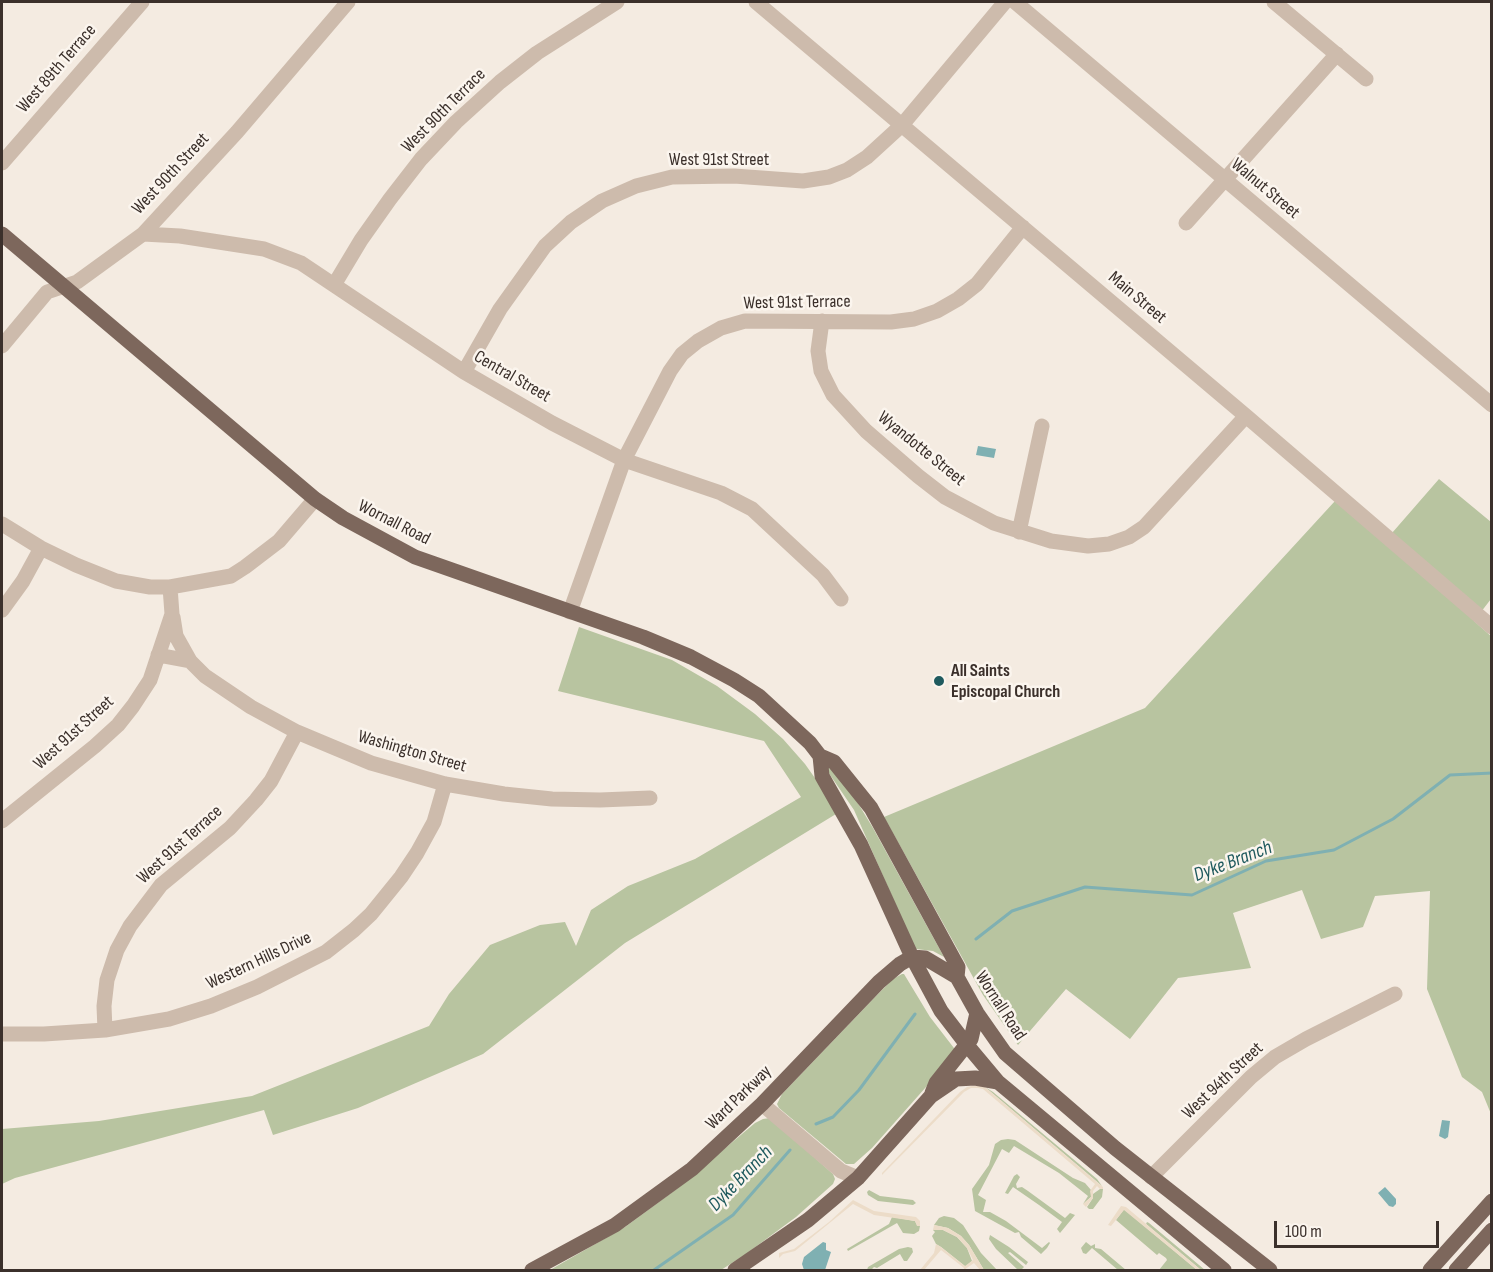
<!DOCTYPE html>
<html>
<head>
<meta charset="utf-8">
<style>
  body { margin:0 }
  #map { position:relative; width:1493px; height:1272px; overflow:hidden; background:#f4ebe1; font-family:"Sofia Sans Condensed",sans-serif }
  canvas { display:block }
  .frame { position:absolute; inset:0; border:3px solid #3b302b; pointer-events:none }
  .scale { position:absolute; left:1274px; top:1221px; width:165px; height:27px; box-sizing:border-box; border:3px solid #3b302b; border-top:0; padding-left:8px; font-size:18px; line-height:21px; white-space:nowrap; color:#3b302b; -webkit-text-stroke:4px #fbf5ee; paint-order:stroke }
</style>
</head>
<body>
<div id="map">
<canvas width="1493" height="1272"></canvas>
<div class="frame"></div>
<div class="scale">100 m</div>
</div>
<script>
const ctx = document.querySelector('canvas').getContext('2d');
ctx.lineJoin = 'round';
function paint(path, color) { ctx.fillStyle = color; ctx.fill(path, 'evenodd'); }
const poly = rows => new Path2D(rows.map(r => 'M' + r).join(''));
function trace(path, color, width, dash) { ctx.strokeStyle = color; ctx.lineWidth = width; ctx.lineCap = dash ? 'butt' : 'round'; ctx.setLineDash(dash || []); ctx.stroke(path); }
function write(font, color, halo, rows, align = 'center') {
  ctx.font = font + ' "Sofia Sans Condensed",sans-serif'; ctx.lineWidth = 5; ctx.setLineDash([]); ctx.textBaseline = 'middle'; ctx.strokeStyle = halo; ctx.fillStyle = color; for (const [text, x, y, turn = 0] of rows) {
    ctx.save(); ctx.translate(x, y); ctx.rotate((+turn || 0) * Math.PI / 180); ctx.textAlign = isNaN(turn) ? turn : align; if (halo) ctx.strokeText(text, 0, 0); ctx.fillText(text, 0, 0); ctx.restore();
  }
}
paint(poly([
  [1439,479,1491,522,1491,599,1474,621,1492,637,1491,1114,1482,1092,1462,1077,1427,989,1430,891,1375,896,1363,927,1321,939,1302,890,1233,913,1251,968,1178,978,1130,1039,1066,989,1018,1045,983,995,884,817,1145,708,1335,501,1392,533],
  [579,627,672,660,717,686,755,714,783,739,805,764,822,788,836,814,625,943,483,1054,358,1108,273,1135,264,1110,15,1178,2,1184,2,1129,99,1121,252,1096,429,1026,449,994,490,945,540,925,565,922,576,946,591,910,628,886,695,859,801,797,764,741,558,691],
  [827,763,856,800,873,828,944,957,933,951,916,949,913,944,854,810,824,766],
  [902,974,904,974,930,1017,957,1052,872,1148,854,1164,846,1164,779,1108,777,1104,782,1094,877,995,893,979],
  [985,1087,993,1092,1097,1179,1102,1186],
  [770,1118,833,1174,835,1179,833,1184,796,1217,746,1254,721,1270,550,1270,625,1227,678,1188,755,1123,763,1119],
  [1008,1139,1015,1140,1073,1178,1085,1183,1091,1190,1091,1197,1083,1204,1088,1196,1059,1173,1014,1146,1009,1153,1002,1149,978,1195,986,1200,983,1212,990,1212,1006,1221,1042,1248,1049,1242,1050,1243,1047,1248,1041,1254,1021,1237,1019,1232,1015,1233,975,1211,972,1189,989,1165,995,1144,1001,1140],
  [1017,1174,1020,1177,1016,1184,1017,1188,1022,1187,1028,1191,1065,1218,1070,1213,1075,1215,1060,1233,1057,1229,1062,1222,1039,1205,1013,1187,1008,1194,1005,1193,1014,1176],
  [1100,1189,1103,1189,1102,1197,1093,1209,1089,1209,1087,1207,1093,1198,1093,1194],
  [869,1190,880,1196,913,1200,916,1203,913,1205,878,1201,868,1195,867,1192],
  [1124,1209,1197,1270,1159,1270,1167,1260,1166,1258,1159,1253,1157,1255,1116,1220],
  [944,1216,954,1218,963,1225,981,1253,997,1270,984,1270,969,1245,961,1236,948,1228,934,1225,939,1218],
  [892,1217,915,1221,917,1225,920,1226,919,1231,914,1234,903,1233,897,1223,848,1251,847,1249,889,1224],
  [1147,1222,1149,1223,1205,1270,1201,1270,1146,1224],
  [936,1229,943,1230,957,1237,967,1248,972,1261,966,1267,941,1247,936,1244,932,1236,935,1232,933,1230],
  [990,1235,1009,1247,1028,1262,1026,1265,1010,1252,1008,1253,1024,1267,1021,1270,1018,1270,996,1249,989,1239],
  [1086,1242,1091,1246,1095,1244,1095,1248,1101,1249,1126,1270,1118,1270,1092,1248,1086,1254,1083,1253,1081,1248],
  [908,1247,912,1248,913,1252,907,1261,904,1261,900,1254,877,1268,874,1267,871,1270,867,1270,868,1267,899,1249]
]), '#b8c4a0');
paint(poly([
  [976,1085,985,1087,1103,1187,1103,1189,1100,1189,1097,1186,1093,1191,1093,1198,1086,1207,1083,1204,1091,1197,1090,1191,1095,1184,983,1089,978,1088,971,1088,964,1092,882,1175,882,1173,960,1092,967,1087],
  [853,1200,874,1211,916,1217,920,1221,920,1226,917,1226,915,1221,874,1215,853,1204,795,1251,783,1254,779,1258,779,1253,794,1249,829,1222],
  [1121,1206,1126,1207,1201,1270,1197,1270,1124,1210,1111,1226,1108,1225],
  [934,1225,948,1228,961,1236,969,1245,984,1270,980,1270,974,1263,964,1270,964,1268,941,1250,924,1270,920,1270,934,1253,936,1244,941,1247,965,1266,973,1260,967,1248,957,1237,943,1230,933,1230]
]), '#ecdcc8');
paint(poly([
  [978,446,996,449,994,458,976,455],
  [1442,1120,1450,1121,1448,1137,1445,1139,1439,1136],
  [1385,1187,1396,1199,1396,1204,1393,1207,1389,1206,1378,1193],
  [823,1242,826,1243,826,1250,831,1252,825,1270,804,1270,802,1264,804,1257]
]), '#7fb0b2');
trace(poly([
  [976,939,1012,911,1085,887,1192,895,1266,861,1334,850,1393,819,1450,775,1492,773],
  [816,1124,833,1117,859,1090,915,1014],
  [654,1270,733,1215,790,1150]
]), '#7fb0b2', 3);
trace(poly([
  [756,2,1246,416,1492,627],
  [1015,2,1492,405],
  [1274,2,1366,79],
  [2,163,142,2],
  [1186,223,1337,54],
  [143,234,180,236,264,249,301,263,464,372,552,423,624,460,721,493,752,509,823,575,841,599],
  [334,285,361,240,390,199,421,159,456,122,500,82,537,53,617,2],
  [822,321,818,351,821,371,833,395,866,431,918,476,945,497,994,523,1051,541,1088,546,1109,544,1129,537,1144,527,1246,416],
  [2,346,47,292,77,282,143,234,237,132,348,2],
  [464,372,500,309,545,246,571,222,602,201,636,186,672,177,734,176,803,181,829,177,847,170,867,157,902,125,1005,2],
  [2,524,41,548,76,565,116,581,150,587,170,587],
  [1019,532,1042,426],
  [2,610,23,581,41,548],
  [570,612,624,460,670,371,682,354,698,341,721,328,745,321,891,322,914,319,937,311,958,299,977,284,1023,227],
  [173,617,176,636,190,661],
  [158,655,190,661,205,676,251,707,297,732,371,763,445,784,504,794,552,799,600,800,650,798],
  [2,821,95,746,118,725,133,706,150,680,172,614,170,587,231,576,245,567,279,541,315,499],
  [105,1030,104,1006,107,980,117,950,130,926,161,885,230,828,256,800,271,781,297,732],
  [2,1034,44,1034,105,1030,169,1019,211,1006,257,987,326,952,354,930,371,914,401,877,417,853,434,822,445,784],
  [762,1104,841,1171,858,1178],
  [1151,1177,1251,1077,1275,1057,1306,1039,1395,994]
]), '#cdbbac', 15);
trace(poly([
  [2,234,315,499,343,518,415,557,643,637,691,657,734,680,759,696,810,743,820,756,834,762,871,808,958,967,957,977,977,1013,1005,1053,1115,1148,1270,1270],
  [820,756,822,776,861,845,912,957,941,1011,967,1045,998,1082,1224,1270],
  [932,1093,936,1083,971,1039,977,1013],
  [532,1270,615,1225,692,1169,762,1104,879,982,900,964,912,957,925,958,957,977],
  [735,1270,808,1220,858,1178,931,1096,956,1079,975,1078,998,1082],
  [1430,1270,1492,1201],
  [1456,1270,1492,1230]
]), '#7d675c', 15);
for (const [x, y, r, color] of [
  [939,681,6,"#1f5a5e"]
]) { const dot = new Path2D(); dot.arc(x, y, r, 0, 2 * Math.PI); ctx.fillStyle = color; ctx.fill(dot); trace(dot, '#fbf5ee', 2); }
write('18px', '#3b302b', '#fbf5ee', [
  ["West 89th Terrace",57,69,-49],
  ["West 90th Terrace",444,111,-45],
  ["West 91st Street",719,160],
  ["West 90th Street",171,174,-47],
  ["Walnut Street",1265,189,40],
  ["Main Street",1137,298,40],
  ["West 91st Terrace",797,303,-1],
  ["Central Street",512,377,30],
  ["Wyandotte Street",921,449,39],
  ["Wornall Road",394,523,27],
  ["West 91st Street",74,733,-42],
  ["Washington Street",412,752,16],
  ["West 91st Terrace",180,845,-42],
  ["Western Hills Drive",259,961,-25],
  ["Wornall Road",1000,1006,57],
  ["West 94th Street",1223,1081,-43],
  ["Ward Parkway",739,1098,-44]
]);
write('bold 18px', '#3b302b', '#fbf5ee', [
  ["All Saints",951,671],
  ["Episcopal Church",951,692]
], 'left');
write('italic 20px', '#1f5a5e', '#fbf5ee', [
  ["Dyke Branch",1233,862,-21],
  ["Dyke Branch",741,1179,-46]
]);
</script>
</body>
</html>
